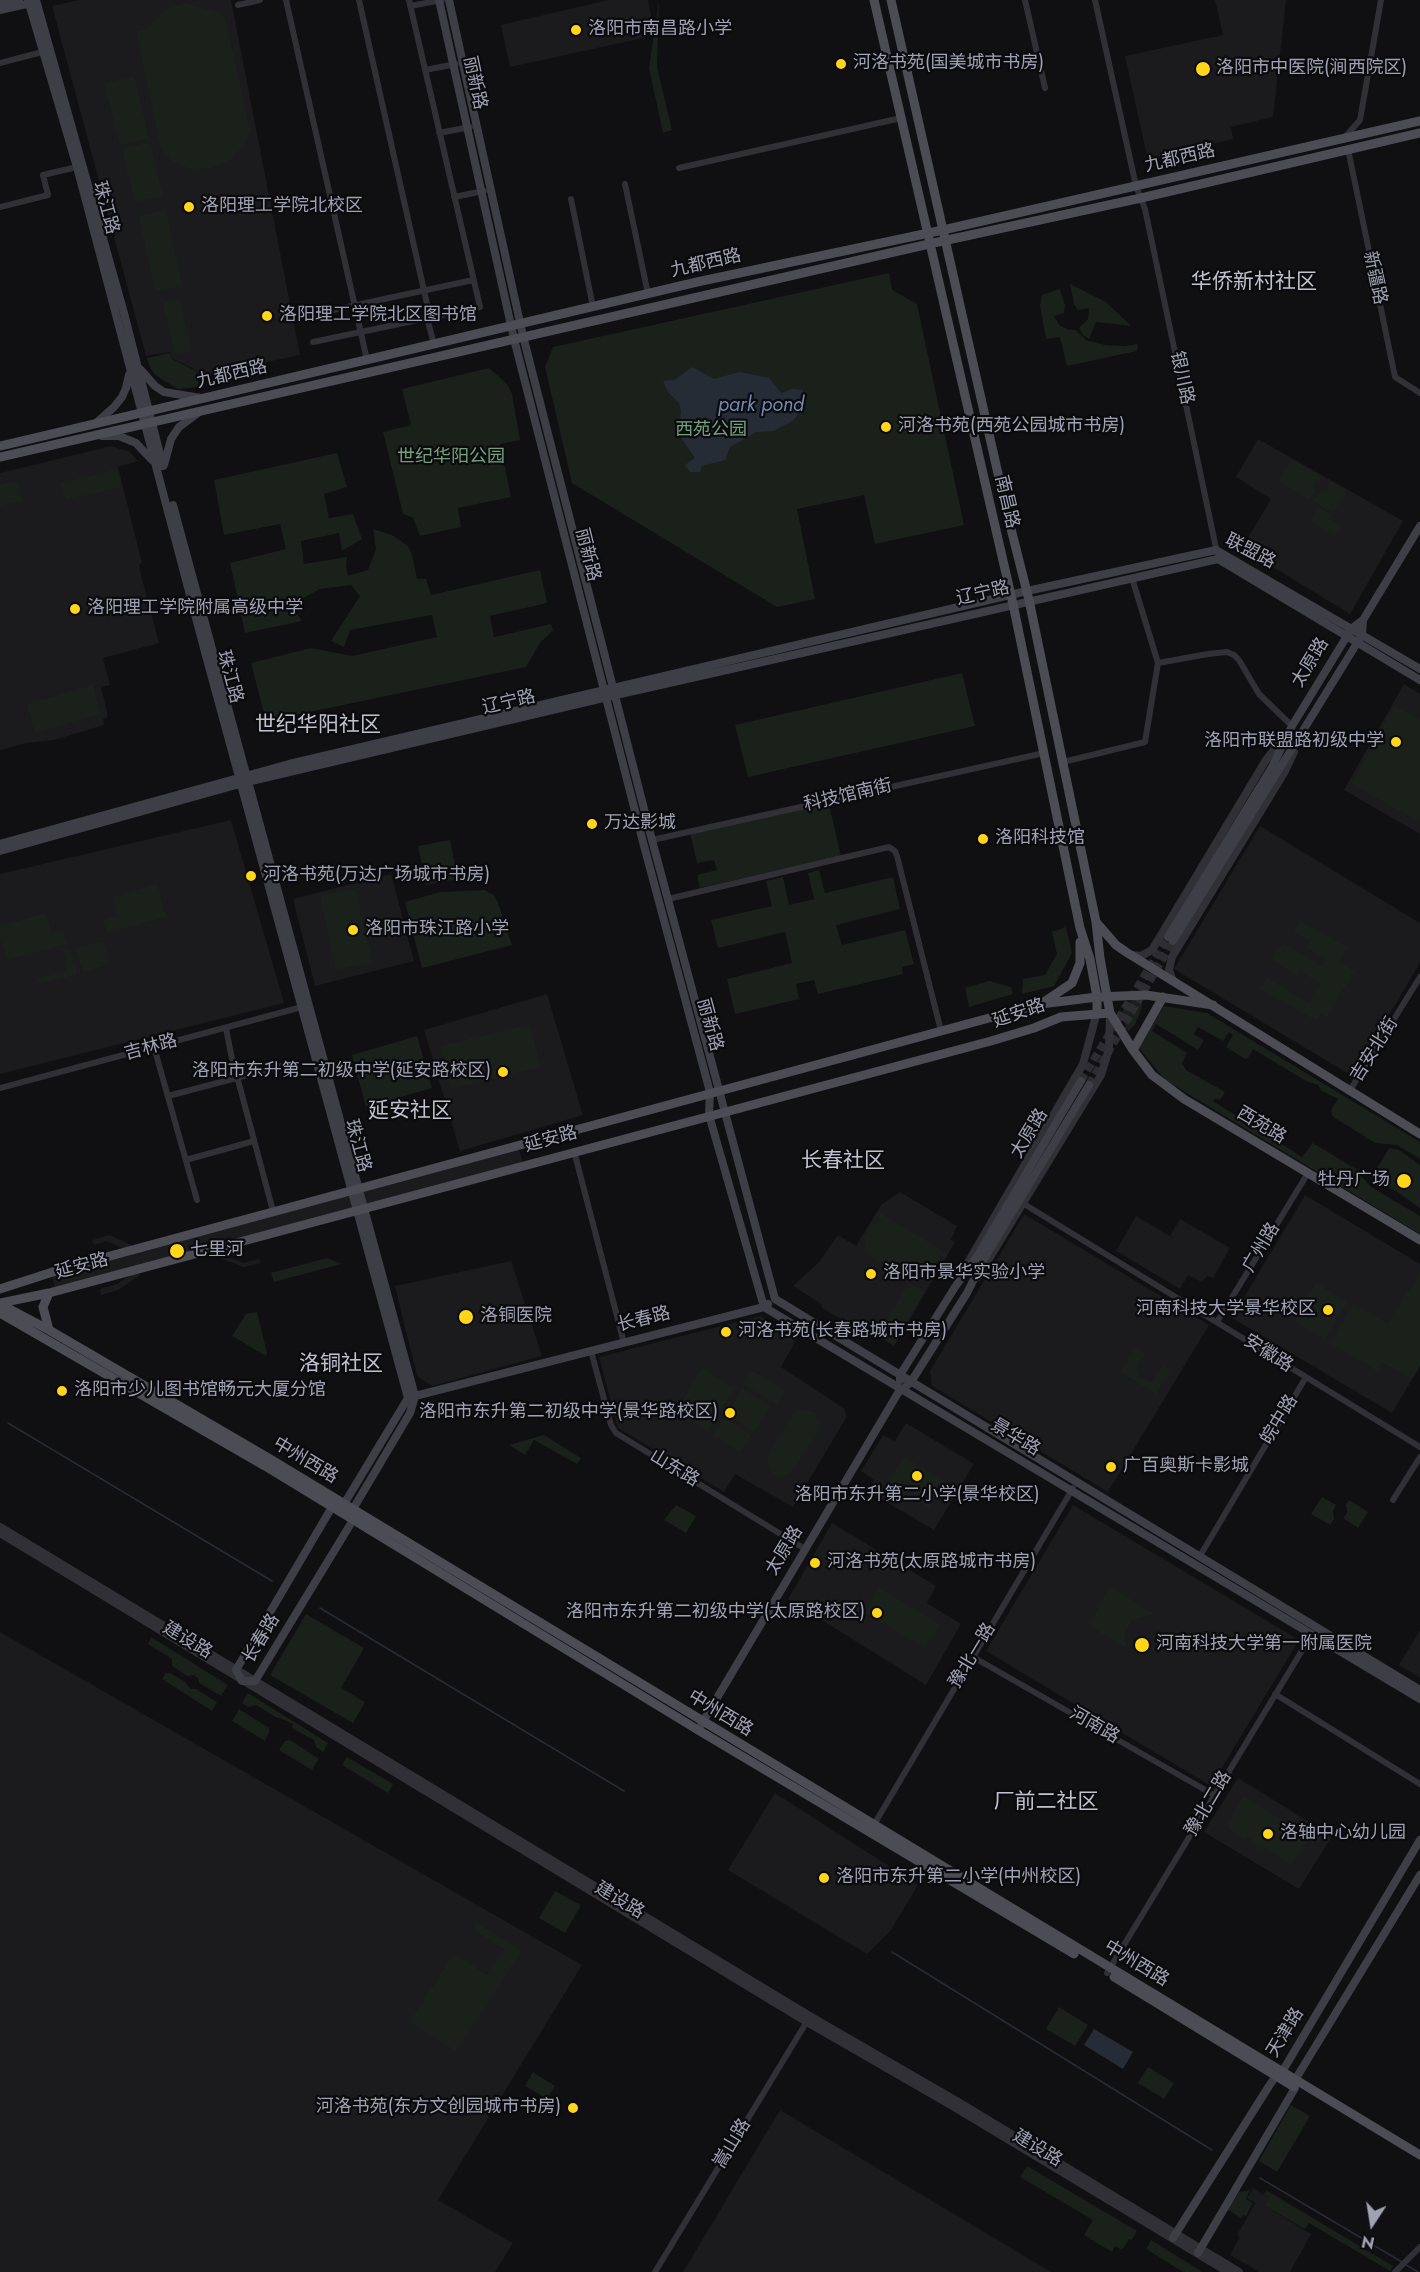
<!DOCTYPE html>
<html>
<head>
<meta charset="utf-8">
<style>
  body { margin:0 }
  #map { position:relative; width:1420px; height:2272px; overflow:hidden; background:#100f11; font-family:Jost,sans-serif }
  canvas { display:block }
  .north { position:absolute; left:1342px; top:2194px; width:60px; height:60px; -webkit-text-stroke:4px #0b0a0c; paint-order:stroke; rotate:192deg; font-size:16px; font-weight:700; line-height:24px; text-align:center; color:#9fa2b3 }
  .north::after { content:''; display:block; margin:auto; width:21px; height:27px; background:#9fa2b3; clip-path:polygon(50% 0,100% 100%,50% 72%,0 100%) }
</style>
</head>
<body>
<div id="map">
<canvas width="1420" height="2272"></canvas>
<div class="north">N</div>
</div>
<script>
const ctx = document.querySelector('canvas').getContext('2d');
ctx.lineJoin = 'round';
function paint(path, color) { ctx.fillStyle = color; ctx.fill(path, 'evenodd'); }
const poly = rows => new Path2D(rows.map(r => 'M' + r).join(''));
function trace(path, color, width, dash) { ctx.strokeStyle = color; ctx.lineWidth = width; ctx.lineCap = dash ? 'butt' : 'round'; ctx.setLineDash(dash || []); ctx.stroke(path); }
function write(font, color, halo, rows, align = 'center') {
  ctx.font = font + ' Jost,"Noto Sans SC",sans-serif'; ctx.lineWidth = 4.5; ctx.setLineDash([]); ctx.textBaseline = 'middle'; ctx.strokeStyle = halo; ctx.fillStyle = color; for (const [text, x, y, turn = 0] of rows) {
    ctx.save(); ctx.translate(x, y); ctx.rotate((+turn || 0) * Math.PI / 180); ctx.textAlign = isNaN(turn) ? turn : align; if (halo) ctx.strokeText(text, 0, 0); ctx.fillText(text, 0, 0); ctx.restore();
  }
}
paint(poly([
  [79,0,231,0,300,355,207,375,200,372,198,374,196,370,172,358,170,352,146,356,52,6],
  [608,0,648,0,653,24,650,25,652,36,510,67,501,25],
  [1215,0,1286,0,1273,117,1231,127,1233,139,1148,160,1125,56,1223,35],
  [1258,439,1403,521,1350,614,1242,548,1271,499,1236,477],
  [111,446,130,452,138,461,118,467,142,563,139,564,141,575,159,643,103,658,110,685,101,687,108,717,103,719,104,725,54,740,26,743,0,750,0,473],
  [1404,684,1420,694,1420,834,1344,790],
  [231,820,284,1003,0,1074,0,874],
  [1260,826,1420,923,1420,963,1352,1076,1174,969],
  [391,874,414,961,315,986,293,899],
  [547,994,583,1115,460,1151,424,1030],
  [518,1146,523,1164,215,1252,244,1263,259,1259,260,1263,244,1267,209,1254,138,1269,140,1275,118,1290,101,1295,100,1289,117,1284,132,1274,56,1291,51,1273,125,1249,106,1241,94,1245,92,1240,109,1235,132,1245,133,1250],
  [900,1192,957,1226,951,1240,955,1242,894,1346,873,1334,872,1337,822,1308,821,1304,793,1286,819,1262,838,1235,856,1246,881,1205],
  [1305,1195,1420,1264,1420,1366,1392,1413,1232,1318],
  [1024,1214,1209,1325,1108,1492,932,1386,930,1371],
  [1136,1216,1170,1236,1180,1219,1230,1248,1213,1278,1207,1276,1202,1282,1188,1275,1180,1289,1116,1251],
  [511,1261,542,1356,432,1386,417,1376,395,1286],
  [761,1316,796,1340,781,1367,845,1409,846,1418,793,1507,735,1474,724,1492,618,1428,599,1357],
  [906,1423,974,1464,934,1530,868,1491,874,1480,861,1471,883,1435,895,1441],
  [1073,1505,1299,1640,1211,1786,986,1651],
  [832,1523,936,1586,927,1603,961,1624,926,1685,788,1599],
  [1420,1630,1420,1678,1399,1665],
  [0,1632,582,1965,438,2200,513,2243,495,2272,0,2272],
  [1238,1778,1332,1836,1299,1889,1204,1832],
  [775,1793,918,1885,891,1930,867,1954,728,1870],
  [780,2110,1051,2272,683,2272],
  [1253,2188,1270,2198,1265,2206,1311,2234,1290,2272,1260,2272,1230,2255,1240,2237,1237,2235,1255,2203,1247,2198]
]), '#1b1b1e');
paint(poly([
  [659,0,657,67,672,130,663,133,649,68],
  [185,3,218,12,225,17,250,130,242,147,229,161,211,168,190,169,174,162,161,148,136,31,149,28,167,8],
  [134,76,149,138,120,145,104,83],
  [150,142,163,196,135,202,122,149],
  [166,210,182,286,155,291,139,216],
  [889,273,892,290,917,304,964,525,875,544,864,495,797,509,815,599,777,607,572,483,545,367,553,347],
  [1070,284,1106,302,1131,326,1096,322,1089,339,1083,335,1079,328,1088,319,1089,308,1078,310,1074,304],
  [1060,289,1065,305,1064,313,1054,316,1060,326,1070,330,1076,330,1086,340,1105,345,1124,346,1138,344,1137,351,1067,366,1060,337,1046,339,1040,305,1042,295],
  [180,300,191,351,175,354,163,303],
  [170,353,172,359,196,371,199,387,178,389,155,375,150,367,147,358],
  [489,368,508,385,512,394,520,440,500,444,511,497,458,508,461,527,420,536,413,518,403,514,383,432,411,425,402,389],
  [337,453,347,487,324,494,329,518,353,514,362,539,342,551,339,533,301,541,304,564,347,557,346,566,348,576,368,570,376,549,373,529,392,535,408,546,412,555,417,579,426,579,431,595,540,570,547,603,490,616,494,637,551,624,553,630,540,643,526,667,266,721,251,663,311,648,352,656,437,637,432,615,350,630,344,647,331,641,360,596,351,585,320,589,296,602,295,611,302,621,245,633,230,563,286,549,280,524,224,535,214,480],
  [1292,459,1322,477,1314,483,1315,491,1310,500,1279,481],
  [117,469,121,487,66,500,61,483],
  [1329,480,1346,490,1333,513,1314,502,1319,492,1325,492,1328,489],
  [16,481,22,501,0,506,0,485],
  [1320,507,1332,515,1330,519,1341,526,1334,536,1311,522],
  [962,673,975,726,748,777,735,725],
  [93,685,101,714,35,733,27,704],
  [1394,706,1420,720,1420,822,1352,784],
  [828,800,841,856,700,888,697,875,717,870,714,860,697,863,690,832],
  [450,840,458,879,426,885,418,846],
  [819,870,825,893,893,877,900,909,836,925,842,945,905,930,914,964,902,967,903,974,818,994,814,980,796,984,799,999,735,1014,727,979,792,963,785,932,718,948,711,920,772,906,766,881,783,877,789,905,814,899,808,873],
  [157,884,166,917,107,933,103,920,117,916,112,897],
  [356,889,372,963,336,970,320,896],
  [484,890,494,895,498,903,512,945,422,968,405,902,440,892],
  [46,913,52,933,63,931,67,944,7,960,0,936,0,926],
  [1301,921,1347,947,1339,962,1354,971,1327,1017,1321,1014,1317,1021,1260,989,1267,978,1309,1003,1312,998,1320,983,1300,971,1297,975,1272,961,1283,943,1322,966,1326,959,1306,948,1310,941,1294,932],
  [1066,927,1072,953,1054,986,1022,994,1023,979,1045,975,1057,954,1052,932],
  [103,941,109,964,83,972,76,948],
  [64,949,70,950,77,972,75,975,40,984,38,978,65,972,67,965],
  [989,981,1011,987,1013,994,969,1007,965,988],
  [1133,999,1142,999,1142,1007,1135,1025,1128,1031,1121,1015,1126,1004],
  [1164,1006,1207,1013,1420,1142,1420,1159,1397,1145,1375,1143,1332,1116,1331,1110,1338,1099,1322,1091,1318,1085,1306,1081,1253,1049,1248,1058,1245,1059,1226,1047,1233,1035,1229,1032,1223,1041,1198,1027,1194,1034,1204,1040,1198,1050,1156,1024,1152,1031,1187,1053,1182,1063,1186,1070,1225,1092,1220,1100,1215,1098,1213,1101,1302,1157,1313,1143,1359,1171,1358,1173,1371,1187,1420,1216,1420,1234,1165,1080,1139,1048],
  [530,1024,541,1067,451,1089,440,1046],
  [417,1036,432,1088,366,1107,352,1055],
  [1389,1148,1399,1150,1420,1165,1420,1208,1396,1191,1378,1183,1373,1175],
  [878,1212,948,1254,946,1258,939,1255,938,1269,931,1279,915,1282,870,1256,866,1250,864,1237,870,1226,882,1220,876,1216],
  [327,1258,341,1264,274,1282,271,1273],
  [1420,1273,1420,1366,1412,1379,1382,1362,1377,1371,1330,1343,1354,1304,1388,1324],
  [909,1283,924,1292,894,1345,878,1335],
  [1316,1283,1347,1302,1325,1339,1294,1321],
  [257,1312,267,1353,266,1356,232,1336,246,1314],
  [1136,1348,1145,1354,1135,1371,1140,1378,1153,1382,1163,1365,1170,1370,1156,1394,1121,1372],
  [702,1368,734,1388,708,1431,676,1411],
  [751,1370,785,1390,777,1404,743,1384],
  [743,1389,770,1406,754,1432,727,1414],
  [800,1410,814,1412,819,1421,819,1429,792,1472,782,1477,778,1476,771,1472,767,1459,793,1414],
  [724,1418,751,1435,740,1452,713,1435],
  [544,1435,581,1458,577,1464,534,1440,525,1455,509,1445],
  [903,1456,944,1481,929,1508,888,1484],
  [1322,1497,1336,1505,1333,1511,1334,1519,1330,1525,1311,1514],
  [1349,1500,1368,1512,1358,1528,1343,1518,1347,1513,1347,1508,1345,1506],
  [676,1505,696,1516,686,1533,664,1520],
  [879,1588,939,1624,925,1648,866,1613],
  [1113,1588,1153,1614,1131,1621,1124,1636,1127,1648,1091,1627,1090,1624,1107,1591],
  [306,1614,364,1648,341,1688,365,1702,353,1723,270,1675],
  [151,1637,228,1685,221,1696,199,1683,198,1678,193,1675,187,1676,172,1666,172,1659,148,1644],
  [166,1673,170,1673,185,1682,191,1689,196,1689,217,1702,212,1711,162,1679],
  [248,1693,328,1743,323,1752,316,1747,314,1740,292,1728,293,1724,280,1718,277,1718,256,1705,248,1707,242,1703],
  [239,1709,269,1728,269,1732,265,1741,232,1721],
  [290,1740,319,1759,312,1770,279,1750,285,1741],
  [347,1757,393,1784,388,1793,342,1765],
  [1244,1797,1282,1820,1280,1824,1307,1841,1292,1865,1264,1847,1262,1850,1250,1842,1251,1839,1248,1837,1245,1839,1228,1829,1230,1826,1227,1824],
  [555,1891,581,1905,565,1933,539,1918],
  [477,1923,521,1951,456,2051,410,2022,454,1954,487,1975,504,1949,473,1929],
  [1059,2007,1088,2025,1075,2046,1046,2029],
  [1148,2067,1174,2083,1164,2099,1138,2083],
  [533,2072,555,2086,547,2099,525,2086],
  [1291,2105,1310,2116,1277,2172,1259,2161],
  [1027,2166,1137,2231,1132,2240,1129,2239,1122,2250,1115,2246,1112,2252,1084,2235,1093,2220,1020,2177],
  [1250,2190,1246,2199,1253,2203,1246,2216,1243,2215,1241,2218,1227,2209,1239,2192],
  [1266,2190,1393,2266,1390,2271,1309,2223,1305,2229,1265,2206,1269,2198,1264,2194],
  [1151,2240,1201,2271,1200,2272,1183,2272,1146,2249]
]), '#1a211b');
paint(poly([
  [692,367,714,379,740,372,769,378,781,393,792,389,803,390,804,405,794,420,774,431,756,432,730,447,725,460,702,466,700,472,690,472,685,465,695,458,682,439,679,429,681,412,679,403,668,392,663,381,675,380],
  [1094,2029,1133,2052,1123,2069,1084,2045]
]), '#252c35');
trace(poly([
  [8,1423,272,1581],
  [320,1608,624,1791],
  [892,1952,1212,2150],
  [1260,2178,1402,2262],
  [1406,2265,1418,2272]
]), '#252c35', 1.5);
trace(poly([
  [1081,1081,1168,937],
  [1089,1085,1173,941]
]), '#2d2c31', 8, [8, 4]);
trace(poly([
  [286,0,367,360],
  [359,0,427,304,427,318,434,344],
  [1025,0,1045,88],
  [1095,0,1136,186,1145,209,1217,553],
  [238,5,260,0],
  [410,6,442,0],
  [0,63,42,52],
  [425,70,456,64],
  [439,133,470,127],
  [1345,137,1360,120,1381,0],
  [1348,149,1395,377,1420,393],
  [679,168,901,118],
  [625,184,648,294],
  [454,197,484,191],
  [571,199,593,307],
  [0,207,48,195,43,175,77,167],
  [305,316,473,280],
  [313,342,480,307,409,0],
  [1158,663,1208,654,1227,652,1234,655,1239,660,1259,694,1292,726],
  [1063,762,1145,742,1158,663,1132,578],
  [652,840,1044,753],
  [668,899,889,847,895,851,897,856,941,1031],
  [226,1028,231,1054,273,1211],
  [154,1047,197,1200],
  [0,1088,302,1007],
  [1349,1092,1420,977],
  [168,1096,293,1063],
  [574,1151,624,1343],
  [186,1160,254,1141],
  [1024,1204,1420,1447],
  [1217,1322,1308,1173],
  [591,1351,611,1425,616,1433,805,1549],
  [1393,1500,1420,1457],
  [1200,1556,1306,1377],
  [973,1657,1214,1795],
  [1275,1694,1420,1784],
  [872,1828,1073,1488],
  [1107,1973,1312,1634],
  [655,2272,809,2018],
  [1395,2272,1420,2247]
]), '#303036', 6);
trace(poly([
  [1132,955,1141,956,1152,950,1266,760,1284,737],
  [1173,981,1169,970,1172,957,1284,773,1294,752],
  [962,1273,1083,1064,1097,1012],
  [978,1277,1101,1075,1109,1049,1110,1013],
  [0,1527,813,2018,960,2103,1239,2272],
  [0,1533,807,2022,956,2108,1228,2272]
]), '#303036', 8);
trace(poly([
  [28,0,77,167,205,652,408,1398],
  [36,0,124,313,163,466],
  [439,0,514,339,643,842,710,1092,709,1115,764,1307,1420,1699],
  [449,0,523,336,652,840,775,1299,1420,1690],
  [0,4,19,0],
  [0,10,31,3],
  [140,369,155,386,164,392,201,398],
  [95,424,114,407,122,397,126,388,129,375],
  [102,436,119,436,136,443,152,460],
  [164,465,171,439,179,427,198,413],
  [173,505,415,1396],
  [0,844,289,764,1027,591,1216,550,1420,669],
  [0,851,247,782,616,695,1218,559,1420,680],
  [1168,937,1272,767,1292,726,1347,636,1351,629,1363,620,1420,526],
  [1173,941,1362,635,1363,620],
  [900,1380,900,1375,955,1287,978,1255,1081,1081],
  [415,1396,410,1413,353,1509,353,1520,255,1681,242,1681,236,1670,332,1507,344,1504,408,1398,415,1396,591,1351,764,1307,768,1304],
  [698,1730,898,1393,911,1382,967,1293,984,1259,1089,1085],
  [1173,2238,1269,2086,1276,2076,1282,2072,1420,1840],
  [1198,2253,1295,2088,1295,2080,1420,1875]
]), '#3e3f46', 8);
trace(poly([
  [874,0,1013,604,1080,928,1090,959,1097,997,1097,1012],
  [891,0,1006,509,1029,600,1096,922,1100,958,1110,1013,1133,1050,1152,1075,1184,1099,1420,1240],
  [0,446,697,282,943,230,1420,121],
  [0,457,929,244,1141,198,1420,133],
  [1096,922,1116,945,1126,952,1420,1134],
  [1044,1002,1072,983,1080,963,1080,942],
  [1133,1050,1163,997],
  [0,1289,62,1269,1041,1004,1097,997,1146,995,1213,1005],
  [49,1293,43,1307,49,1330],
  [0,1303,49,1293,991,1041,1034,1028,1061,1017,1110,1013],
  [0,1304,49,1330,270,1459,1420,2155],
  [0,1313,265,1466,698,1730,1074,1954],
  [1114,1977,1294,2087]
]), '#4c4c55', 9);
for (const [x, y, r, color] of [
  [576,30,6,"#ffd619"],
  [841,64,6,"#ffd619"],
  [1203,69,8,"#ffd619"],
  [189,207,6,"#ffd619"],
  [267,316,6,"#ffd619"],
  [886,427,6,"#ffd619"],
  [75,609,6,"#ffd619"],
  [1396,742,6,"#ffd619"],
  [592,824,6,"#ffd619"],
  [983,839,6,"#ffd619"],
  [251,876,6,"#ffd619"],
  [353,930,6,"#ffd619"],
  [503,1072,6,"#ffd619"],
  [1404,1181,8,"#ffd619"],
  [177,1251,8,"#ffd619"],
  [871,1274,6,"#ffd619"],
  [1328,1310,6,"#ffd619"],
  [466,1317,8,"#ffd619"],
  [726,1332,6,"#ffd619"],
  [62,1391,6,"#ffd619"],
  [730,1413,6,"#ffd619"],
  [1111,1467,6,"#ffd619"],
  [917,1476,6,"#ffd619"],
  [815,1563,6,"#ffd619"],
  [877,1613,6,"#ffd619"],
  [1142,1645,8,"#ffd619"],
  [1268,1834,6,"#ffd619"],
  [824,1878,6,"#ffd619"],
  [573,2108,6,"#ffd619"]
]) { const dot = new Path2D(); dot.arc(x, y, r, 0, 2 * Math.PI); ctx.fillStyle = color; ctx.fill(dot); trace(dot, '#0b0a0c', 2); }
write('18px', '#9fa2b3', '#0b0a0c', [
  ["洛阳市南昌路小学",588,30],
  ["河洛书苑(国美城市书房)",853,64],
  ["洛阳市中医院(涧西院区)",1216,69],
  ["洛阳理工学院北校区",201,207],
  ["洛阳理工学院北区图书馆",279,316],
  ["河洛书苑(西苑公园城市书房)",898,427],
  ["洛阳理工学院附属高级中学",87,609],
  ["洛阳市联盟路初级中学",1384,742,"right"],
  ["万达影城",604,824],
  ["洛阳科技馆",995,839],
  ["河洛书苑(万达广场城市书房)",263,876],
  ["洛阳市珠江路小学",365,930],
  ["洛阳市东升第二初级中学(延安路校区)",491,1072,"right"],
  ["牡丹广场",1390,1181,"right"],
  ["七里河",190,1251],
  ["洛阳市景华实验小学",883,1274],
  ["河南科技大学景华校区",1316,1310,"right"],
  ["洛铜医院",480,1317],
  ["河洛书苑(长春路城市书房)",738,1332],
  ["洛阳市少儿图书馆畅元大厦分馆",74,1391],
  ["洛阳市东升第二初级中学(景华路校区)",718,1413,"right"],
  ["广百奥斯卡影城",1123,1467],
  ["洛阳市东升第二小学(景华校区)",917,1496,"center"],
  ["河洛书苑(太原路城市书房)",827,1563],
  ["洛阳市东升第二初级中学(太原路校区)",865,1613,"right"],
  ["河南科技大学第一附属医院",1156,1645],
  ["洛轴中心幼儿园",1280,1834],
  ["洛阳市东升第二小学(中州校区)",836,1878],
  ["河洛书苑(东方文创园城市书房)",561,2108,"right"]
], 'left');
write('18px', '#9fa2b3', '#0b0a0c', [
  ["丽新路",474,83,78],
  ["九都西路",1180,159,-13],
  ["珠江路",105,208,75],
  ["九都西路",706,264,-13],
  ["新疆路",1374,278,78],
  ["九都西路",232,375,-13],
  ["银川路",1181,378,78],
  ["南昌路",1006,502,77],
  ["联盟路",1250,552,27],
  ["丽新路",587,555,76],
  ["辽宁路",983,594,-13],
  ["太原路",1311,663,-59],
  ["珠江路",229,677,75],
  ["辽宁路",509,703,-13],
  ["科技馆南街",848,796,-13],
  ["延安路",1019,1014,-19],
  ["丽新路",709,1025,75],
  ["吉林路",151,1048,-15],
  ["吉安北街",1375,1050,-58],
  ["西苑路",1261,1126,31],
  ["太原路",1030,1134,-59],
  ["延安路",551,1140,-15],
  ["珠江路",357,1146,75],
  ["广州路",1262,1248,-59],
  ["延安路",82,1267,-15],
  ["长春路",644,1320,-14],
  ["安徽路",1268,1354,32],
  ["皖中路",1280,1420,-59],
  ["景华路",1015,1438,31],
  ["中州西路",305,1461,31],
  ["山东路",674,1469,31],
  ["太原路",785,1551,-59],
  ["长春路",262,1639,-59],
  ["建设路",187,1641,31],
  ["豫北一路",973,1656,-59],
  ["中州西路",720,1714,31],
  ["河南路",1094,1726,30],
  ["豫北二路",1209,1804,-59],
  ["建设路",619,1901,31],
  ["中州西路",1136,1964,31],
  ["天津路",1286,2033,-59],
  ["嵩山路",733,2144,-59],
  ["建设路",1037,2149,31]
]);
write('18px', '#74a07e', '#0b0a0c', [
  ["西苑公园",711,431],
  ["世纪华阳公园",451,458]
]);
write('italic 20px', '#728ab2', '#0b0a0c', [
  ["park pond",761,406]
]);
write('21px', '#c0c2cf', '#0b0a0c', [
  ["华侨新村社区",1254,283],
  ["世纪华阳社区",318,726],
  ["延安社区",410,1112],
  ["长春社区",843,1162],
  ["洛铜社区",341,1365],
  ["厂前二社区",1046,1803]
]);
</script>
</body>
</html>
